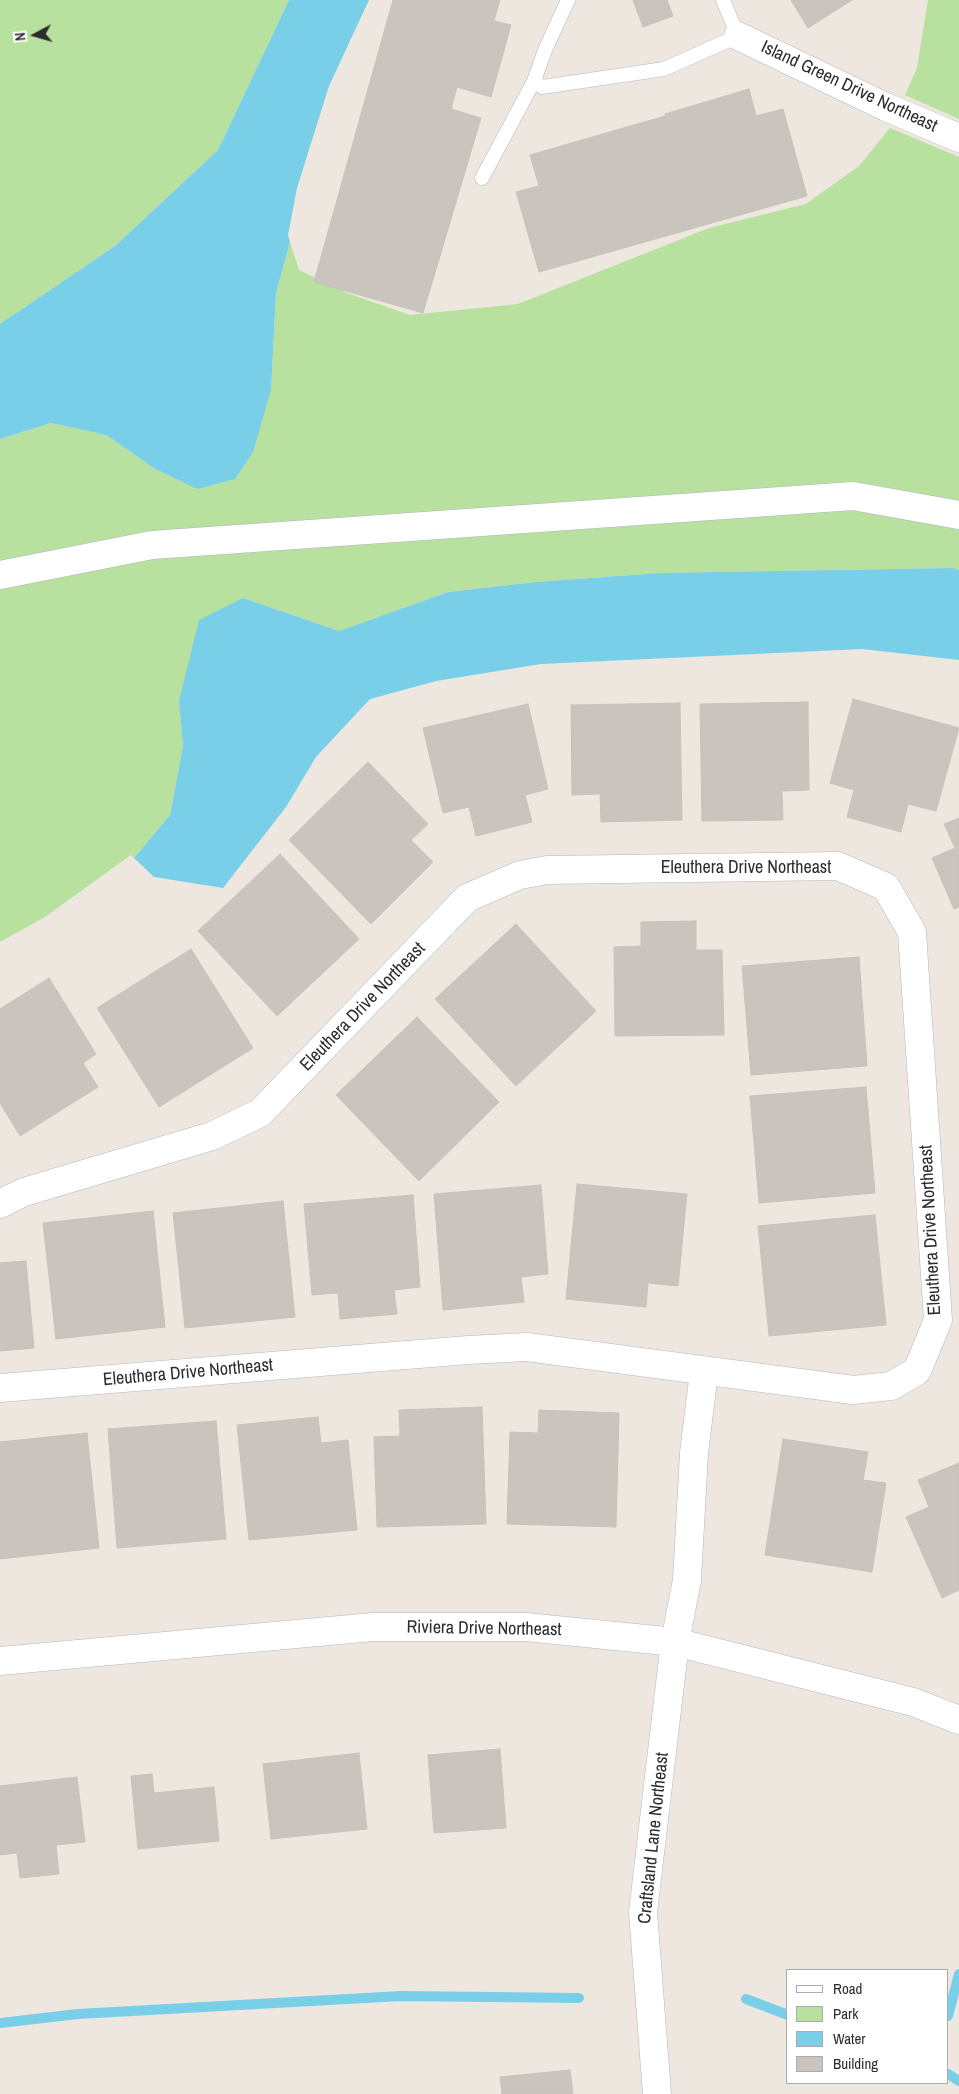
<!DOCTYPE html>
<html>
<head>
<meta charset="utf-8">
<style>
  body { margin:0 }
  #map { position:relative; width:959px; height:2094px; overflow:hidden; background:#ede7df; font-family:"Archivo Narrow",sans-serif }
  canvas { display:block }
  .legend { position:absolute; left:786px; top:1969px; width:162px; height:115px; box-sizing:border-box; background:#fff; border:1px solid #ababab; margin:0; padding:6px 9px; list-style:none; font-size:15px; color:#2c2c2c }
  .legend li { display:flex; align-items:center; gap:10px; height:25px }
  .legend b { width:25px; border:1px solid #ababab }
  .north { position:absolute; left:10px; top:10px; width:50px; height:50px; -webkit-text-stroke:4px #fff; paint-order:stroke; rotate:264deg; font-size:14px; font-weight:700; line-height:20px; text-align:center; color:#2c2c2c }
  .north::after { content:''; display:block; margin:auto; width:18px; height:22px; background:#2c2c2c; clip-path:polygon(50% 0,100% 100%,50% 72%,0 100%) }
</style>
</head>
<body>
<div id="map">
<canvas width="959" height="2094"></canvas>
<ul class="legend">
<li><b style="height:6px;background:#fff"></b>Road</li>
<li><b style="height:14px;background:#b8e09f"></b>Park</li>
<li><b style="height:14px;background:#79cfe8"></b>Water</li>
<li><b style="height:14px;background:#c9c5be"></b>Building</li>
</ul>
<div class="north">N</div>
</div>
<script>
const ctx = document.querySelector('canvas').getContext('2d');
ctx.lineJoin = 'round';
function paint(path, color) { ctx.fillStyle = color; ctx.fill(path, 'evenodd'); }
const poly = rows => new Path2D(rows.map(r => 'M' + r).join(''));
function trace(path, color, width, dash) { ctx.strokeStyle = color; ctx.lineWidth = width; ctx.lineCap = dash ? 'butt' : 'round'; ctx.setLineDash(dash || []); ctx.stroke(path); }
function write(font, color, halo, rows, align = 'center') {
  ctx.font = font + ' "Archivo Narrow",sans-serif'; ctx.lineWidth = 5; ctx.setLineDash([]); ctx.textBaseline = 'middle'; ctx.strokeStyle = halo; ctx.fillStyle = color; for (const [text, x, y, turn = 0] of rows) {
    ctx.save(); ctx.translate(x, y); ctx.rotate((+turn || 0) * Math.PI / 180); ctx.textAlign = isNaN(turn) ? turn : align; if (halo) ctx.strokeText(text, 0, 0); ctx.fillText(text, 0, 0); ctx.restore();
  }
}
paint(poly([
  [0,0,289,0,218,150,115,246,0,324],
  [928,0,959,0,959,119,905,95,917,68],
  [890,128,959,157,959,570,953,568,659,573,536,582,448,592,339,631,243,598,179,701,183,746,170,815,134,858,131,855,45,917,0,942,0,439,51,423,106,435,155,469,197,489,271,390,276,293,290,242,299,270,347,293,410,315,518,304,709,228,806,204,859,166]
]), '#b8e09f');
paint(poly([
  [289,0,369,0,329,86,297,188,288,235,290,242,276,293,271,390,253,452,235,479,197,489,155,469,106,435,51,423,0,439,0,324,115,246,218,150],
  [953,568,959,570,959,660,862,649,541,664,436,681,370,699,316,757,286,807,223,888,154,877,134,858,170,815,183,746,179,701,199,620,243,598,339,631,448,592,536,582,659,573]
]), '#79cfe8');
trace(poly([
  [746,1999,788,2015],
  [948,2016,959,1974],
  [0,2023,78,2014,401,1996,579,1998],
  [948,2074,959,2081]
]), '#79cfe8', 10);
const building = poly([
  [393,0,500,0,494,21,511,25,491,97,457,87,451,109,481,118,423,313,314,282,393,0],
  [633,0,667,0,673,16,643,27,633,0],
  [791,0,852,0,808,28,791,0],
  [749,89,756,116,783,109,807,196,539,272,516,192,539,186,530,155,665,116,665,114,749,89],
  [853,699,959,728,936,811,908,804,901,832,847,817,854,790,830,783,853,699],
  [808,702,809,790,782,791,783,820,702,821,700,704,808,702],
  [680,703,682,820,601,822,600,794,572,795,571,705,680,703],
  [528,704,548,789,525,795,532,822,476,836,469,807,443,813,423,728,528,704],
  [368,762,428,824,411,840,433,862,371,924,289,840,368,762],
  [959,818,959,907,954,909,932,858,955,848,944,824,959,818],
  [280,854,359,939,277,1016,198,931,280,854],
  [696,921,696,950,722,950,724,1035,615,1036,614,947,641,946,641,922,696,921],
  [516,924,596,1011,516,1086,435,999,516,924],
  [191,949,253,1048,159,1107,97,1008,191,949],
  [859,957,867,1066,751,1075,742,966,859,957],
  [49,978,96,1054,83,1063,98,1087,20,1136,0,1103,0,1009,49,978],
  [417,1017,499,1102,419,1181,336,1095,417,1017],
  [866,1087,875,1193,759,1203,750,1096,866,1087],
  [577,1184,687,1194,678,1286,648,1283,646,1307,566,1299,577,1184],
  [541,1185,548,1274,521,1277,524,1302,443,1310,434,1194,541,1185],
  [413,1195,420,1287,394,1290,397,1314,340,1319,338,1293,312,1295,304,1204,413,1195],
  [283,1201,295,1317,185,1328,173,1213,283,1201],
  [153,1211,165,1327,56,1339,43,1223,153,1211],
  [875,1215,886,1325,769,1336,758,1226,875,1215],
  [26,1261,34,1348,0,1351,0,1263,26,1261],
  [482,1407,486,1524,377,1527,374,1437,400,1436,399,1410,482,1407],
  [539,1410,619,1413,616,1527,507,1524,510,1432,538,1433,539,1410],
  [318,1417,321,1443,348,1440,357,1530,249,1540,237,1425,318,1417],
  [216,1421,226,1539,117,1548,108,1429,216,1421],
  [87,1433,99,1548,0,1559,0,1442,87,1433],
  [783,1439,868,1452,863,1480,886,1483,872,1572,765,1555,783,1439],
  [959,1463,959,1590,942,1598,906,1517,929,1507,918,1480,959,1463],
  [500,1749,506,1828,434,1833,428,1755,500,1749],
  [359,1753,367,1829,271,1839,263,1764,359,1753],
  [152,1774,154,1793,214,1787,219,1841,138,1849,131,1776,152,1774],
  [77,1777,85,1842,56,1845,59,1874,20,1878,17,1853,0,1855,0,1786,77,1777],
  [570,2070,573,2094,502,2094,500,2077,570,2070]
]);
paint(building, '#c9c5be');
trace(building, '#c8c2b9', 1);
const lane = poly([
  [534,81,542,87,664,69,738,36,723,0],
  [482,178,534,81,545,50,568,0]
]);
const street = poly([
  [738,36,886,107,959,138],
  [0,575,152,545,853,496,959,515],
  [0,1204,24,1192,212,1136,260,1113,467,898,520,875,547,870,838,866,886,887,912,932,938,1320,917,1371,891,1386,853,1390,527,1347,468,1350,0,1388],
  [657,2094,643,1912,675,1642,687,1580,694,1453,704,1372]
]);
const secondary = poly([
  [0,1661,373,1627,526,1627,675,1642,913,1702,959,1720]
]);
trace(lane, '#b3b6bf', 15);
trace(street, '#b3b6bf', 29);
trace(secondary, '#b3b6bf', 29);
trace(lane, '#fff', 14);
trace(street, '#fff', 28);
trace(secondary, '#fff', 28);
write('18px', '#2c2c2c', '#fff', [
  ["Island Green Drive Northeast",849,87,25],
  ["Eleuthera Drive Northeast",746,868],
  ["Eleuthera Drive Northeast",363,1007,-46],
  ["Eleuthera Drive Northeast",931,1230,-93],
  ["Eleuthera Drive Northeast",188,1373,-5],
  ["Riviera Drive Northeast",484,1629,1],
  ["Craftsland Lane Northeast",654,1838,-84]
]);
</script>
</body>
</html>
